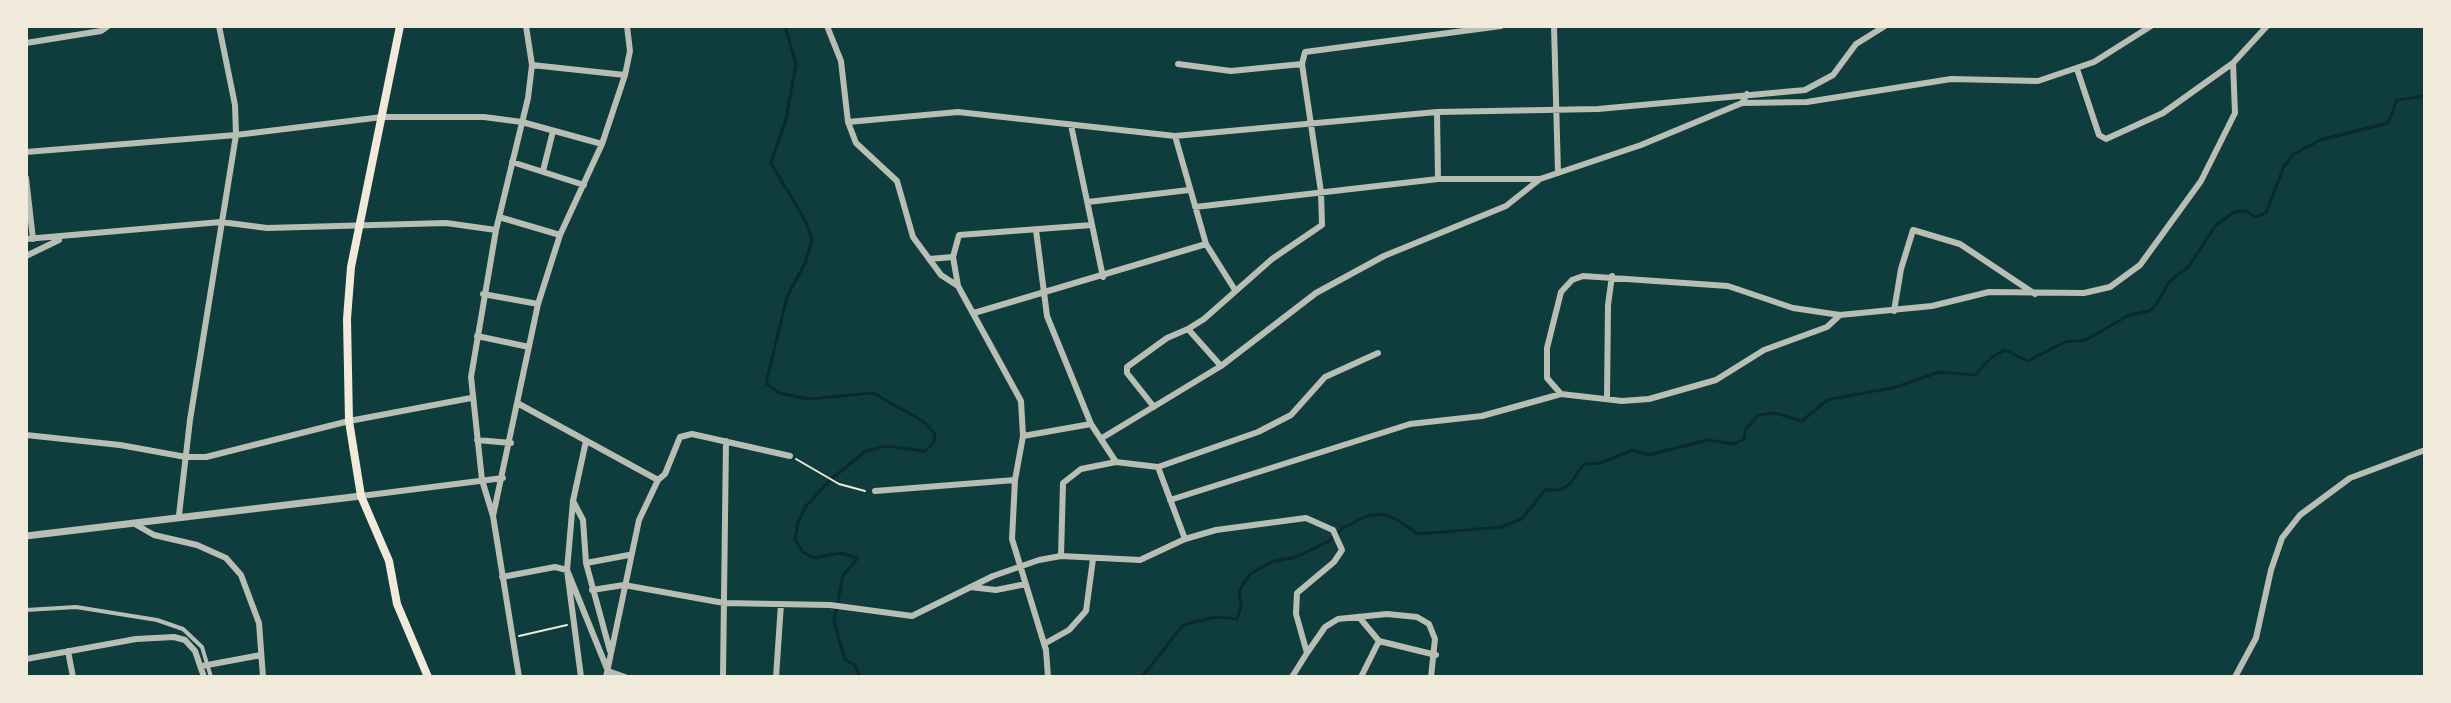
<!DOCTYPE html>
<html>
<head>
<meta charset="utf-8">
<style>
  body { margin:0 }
  #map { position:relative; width:2451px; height:703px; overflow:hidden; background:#0f3d3e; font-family:Jost,sans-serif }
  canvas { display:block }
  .frame { position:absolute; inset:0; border:28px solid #f1e9da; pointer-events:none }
</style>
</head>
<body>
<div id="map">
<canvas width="2451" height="703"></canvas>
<div class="frame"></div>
</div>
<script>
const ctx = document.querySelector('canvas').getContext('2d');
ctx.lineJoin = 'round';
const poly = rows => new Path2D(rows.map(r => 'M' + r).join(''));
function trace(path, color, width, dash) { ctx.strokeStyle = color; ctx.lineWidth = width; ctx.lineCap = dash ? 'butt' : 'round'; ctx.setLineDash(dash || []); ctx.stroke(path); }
trace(poly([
  [785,26,796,64,786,119,771,163,806,222,812,239,806,261,787,297,766,383,779,393,809,399,873,393,924,422,935,434,934,442,925,451,886,446,866,451,830,480,806,506,798,522,795,540,803,552,814,558,840,553,858,558,843,575,834,622,845,660,855,665,860,677],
  [1142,677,1183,625,1215,617,1237,619,1241,606,1239,591,1249,575,1271,562,1296,557,1329,541,1343,528,1367,516,1382,514,1396,519,1418,534,1501,527,1522,519,1545,490,1560,490,1570,484,1584,464,1601,463,1632,450,1648,455,1708,440,1734,444,1744,439,1745,430,1758,415,1775,413,1802,421,1827,400,1896,387,1939,372,1975,375,1992,357,2005,350,2028,361,2065,342,2086,340,2129,315,2149,311,2155,306,2169,282,2189,266,2216,225,2234,212,2246,211,2255,217,2266,213,2284,166,2294,154,2320,140,2388,123,2397,100,2425,96]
]), '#0a2a2b', 3);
trace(poly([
  [796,459,839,484,865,491],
  [519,636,567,625]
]), '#f1e9da', 2);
trace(poly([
  [26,610,76,607,157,620,183,629,202,647,211,677]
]), '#b8beb3', 4);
trace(poly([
  [827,26,841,61,848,122,856,143,897,181,913,237,941,275,958,286,1021,401,1023,436,1015,480,1012,539,1046,650,1048,677],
  [1554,26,1558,173],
  [26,43,101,31,108,26],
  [1178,64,1231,71,1302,64],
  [532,65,625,75],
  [2077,69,2099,135,2106,139,2163,113,2233,63],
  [1742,103,1807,102,1951,79,2038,81,2094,62,2151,26],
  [1437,112,1438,179],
  [848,122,958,112,1175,136,1437,112,1598,109,1805,90,1833,75,1856,44,1885,26],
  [1071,125,1103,277],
  [1175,136,1206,244,1235,290],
  [26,152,236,135,382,117,484,117,522,122,602,144],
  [512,162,584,185],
  [543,171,553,131],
  [26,178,33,239],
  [1088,202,1189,190],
  [1195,207,1438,179,1540,179,1641,145,1742,103,1747,94],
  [499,217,560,235],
  [1036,230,1047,316,1091,424,1116,462],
  [26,239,221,222,267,228,446,223,496,230],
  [26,256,59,240],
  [929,259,953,257],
  [958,286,953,257,959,235,1092,225],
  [483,294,538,304],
  [1894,311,1901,269,1913,230,1960,244,2035,294],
  [974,313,1206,244],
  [477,336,529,347],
  [1221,366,1188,329,1204,319,1272,259,1322,225,1321,192,1302,64,1305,52,1501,26],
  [1561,394,1547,378,1547,348,1561,292,1572,280,1583,276,1728,286,1793,308,1840,315,1932,306,1989,292,2084,293,2110,287,2140,265,2201,181,2235,113,2233,63,2267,26],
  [1607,398,1608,305,1612,276],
  [519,404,658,480],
  [1154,407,1127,373,1127,367,1167,338,1188,329],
  [26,435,120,445,186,457,206,457,349,421,471,398],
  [1023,436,1091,424],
  [1102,438,1221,366,1316,293,1384,256,1506,206,1540,179],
  [477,440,511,443],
  [1158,467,1185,539],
  [875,491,1015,480],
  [361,496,503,478],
  [1170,500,1410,424,1482,416,1561,394,1622,401,1649,399,1716,380,1764,350,1827,327,1840,315],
  [573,501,583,520,586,563,610,651],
  [179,515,190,420,236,135,235,105,219,26],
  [493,516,538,304,560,235,602,144,625,75,630,51,627,26],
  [133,523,154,535,197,545,226,558,241,575,259,623,263,677],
  [1061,556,1063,483,1081,469,1116,462,1158,467,1258,432,1291,415,1325,377,1378,353],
  [586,563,629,555],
  [502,577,555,567,567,570,608,671,625,677],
  [970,587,996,590,1026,584],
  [592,590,624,585,724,603,830,605,912,616,993,576,1039,560,1061,556,1140,560,1185,539,1216,530,1306,518,1333,530,1342,550,1334,562,1297,593,1296,614,1307,653,1292,677],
  [1359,617,1379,641,1436,655],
  [1044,644,1069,630,1086,611,1093,559],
  [68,651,73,677],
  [1307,653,1325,627,1338,619,1387,614,1417,617,1429,624,1435,639,1431,677],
  [26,659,136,639,174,637,185,640,195,651,204,677],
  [202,666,261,655],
  [519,677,493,516,482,480,471,377,496,230,528,98,532,65,526,26],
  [581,677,567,570,573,501,586,441],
  [606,677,639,520,658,480,665,474,680,437,692,434,790,456],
  [723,677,726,441],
  [776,677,781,604],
  [1361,677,1379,641],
  [2235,677,2256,638,2271,570,2282,538,2300,515,2350,478,2425,450]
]), '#b8beb3', 6);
trace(poly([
  [26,536,361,496]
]), '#b8beb3', 7);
trace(poly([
  [400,26,351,267,347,319,349,421,361,496,389,561,397,604,428,677]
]), '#f1e9da', 8);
</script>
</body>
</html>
